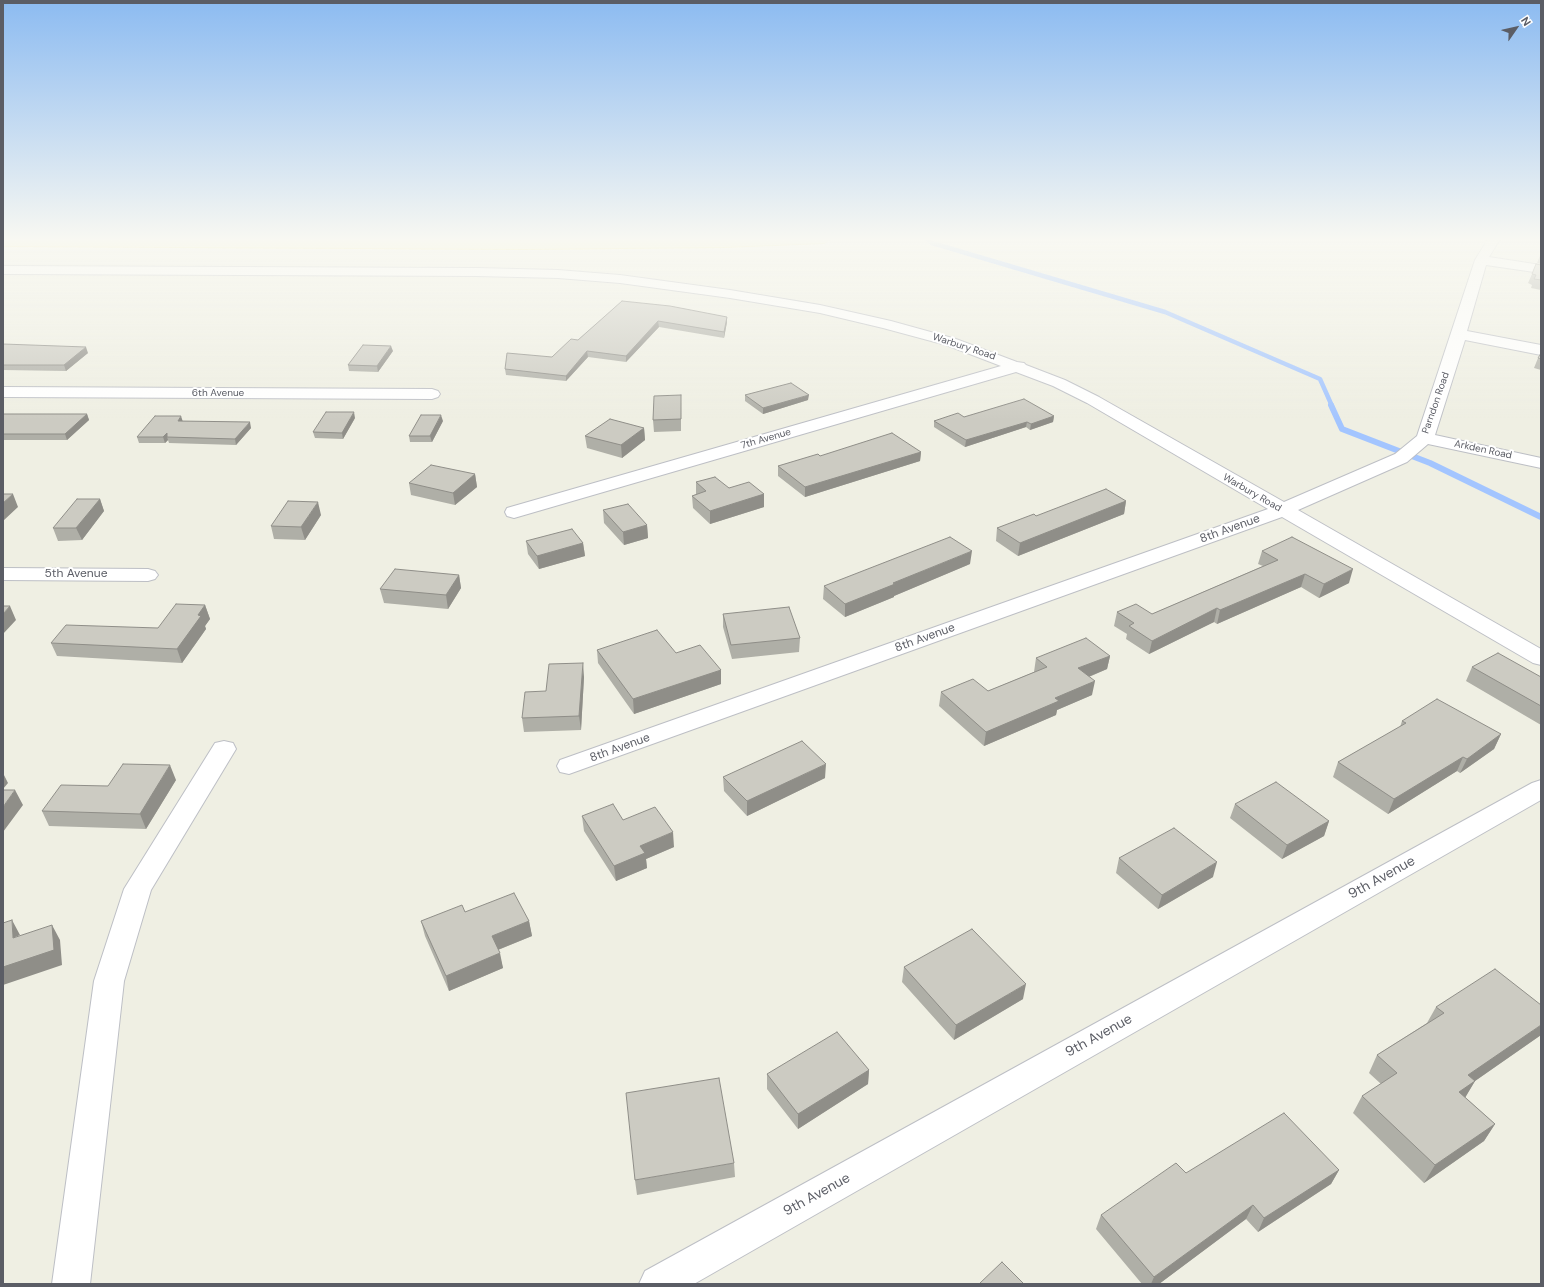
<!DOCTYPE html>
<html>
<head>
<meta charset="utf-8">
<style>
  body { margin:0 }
  #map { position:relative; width:1544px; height:1287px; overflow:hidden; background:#efefe3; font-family:"DM Sans",sans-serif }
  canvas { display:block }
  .frame { position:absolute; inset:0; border:4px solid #5b5d65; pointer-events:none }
  .north { position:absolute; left:1496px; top:8px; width:40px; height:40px; -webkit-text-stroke:3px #fff; paint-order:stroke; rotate:56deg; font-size:11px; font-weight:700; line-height:16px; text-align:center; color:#5b5d65 }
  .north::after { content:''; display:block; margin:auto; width:14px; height:18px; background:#5b5d65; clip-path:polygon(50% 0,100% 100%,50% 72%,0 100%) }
</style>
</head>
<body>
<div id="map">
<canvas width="1544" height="1287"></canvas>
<div class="frame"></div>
<div class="north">N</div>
</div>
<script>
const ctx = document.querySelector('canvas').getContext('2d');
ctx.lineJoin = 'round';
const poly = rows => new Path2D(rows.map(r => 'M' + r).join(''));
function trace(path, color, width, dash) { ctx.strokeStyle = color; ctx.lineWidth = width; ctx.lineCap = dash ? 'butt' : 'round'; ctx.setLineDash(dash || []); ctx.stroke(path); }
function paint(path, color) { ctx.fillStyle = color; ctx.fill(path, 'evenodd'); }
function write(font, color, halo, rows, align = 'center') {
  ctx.font = font + ' "DM Sans",sans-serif'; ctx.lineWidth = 4; ctx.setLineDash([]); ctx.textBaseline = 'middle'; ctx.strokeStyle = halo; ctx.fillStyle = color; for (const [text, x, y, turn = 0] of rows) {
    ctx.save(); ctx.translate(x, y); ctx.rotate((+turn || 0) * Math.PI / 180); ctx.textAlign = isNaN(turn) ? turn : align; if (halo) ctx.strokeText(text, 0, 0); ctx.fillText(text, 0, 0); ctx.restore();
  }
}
trace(poly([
  [927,239,932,243,1165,312,1320,379,1332,406]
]), '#a3c5ff', 4.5);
trace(poly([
  [1331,405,1342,429,1430,463,1541,517]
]), '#a3c5ff', 6);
const minor = poly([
  [1488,239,1500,239,1489,257,1541,265,1541,273,1486,265,1467,331,1541,345,1541,355,1465,340,1435,435,1541,458,1541,468,1428,444,1407,462,1298,510,1541,649,1541,665,1533,663,1282,517,569,774,560,772,557,766,560,760,1268,509,1087,403,1053,386,1016,372,514,518,507,516,505,512,507,508,1001,366,946,345,883,328,820,313,730,298,620,283,558,278,477,276,3,274,3,266,477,268,558,270,620,275,730,290,820,305,891,321,956,339,1017,362,1024,363,1026,365,1065,380,1099,397,1284,502,1395,454,1417,436,1475,260,1488,239],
  [3,387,432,389,438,391,440,394,438,397,432,399,3,397,3,387],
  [3,568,148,569,155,571,158,575,155,579,148,581,3,580,3,568],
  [224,741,233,743,236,749,151,890,124,981,90,1284,52,1284,94,981,124,889,215,743,224,741],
  [1541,780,1541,800,694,1284,639,1284,645,1271,1532,783,1541,780]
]);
const major = poly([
  [3,239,524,241,830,239,824,243,724,247,524,249,3,246,3,239]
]);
trace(minor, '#bdbfc5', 2);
trace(major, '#fff04c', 2);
paint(minor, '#fff');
paint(major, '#fcffa8');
paint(poly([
  [1541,253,1541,264,1537,263],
  [1541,265,1541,290,1531,288,1532,285,1528,283,1532,274],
  [622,301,727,317,727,322,724,338,659,327,626,362,588,357,566,381,506,375,505,369,552,357,578,340],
  [3,344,88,353,66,371,3,370],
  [393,351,378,372,349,371,348,365],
  [1541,353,1541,370,1534,368,1538,358],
  [681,395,681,431,654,432,653,420],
  [745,395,808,400,763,414,745,401],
  [3,414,87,414,89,420,67,440,3,440],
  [1054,416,1053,422,1030,430,1026,427,965,447,934,427,934,421,964,417],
  [355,418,343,439,315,438,313,432],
  [183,421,251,428,236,445,169,443,168,440,165,443,139,443,137,437],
  [443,421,432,442,410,442,409,436],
  [644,428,645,440,622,458,587,448,585,436],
  [921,452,920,461,805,497,778,476,778,466,820,456],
  [475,474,477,487,455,505,411,495,409,483],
  [696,482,764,494,764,507,710,524,693,508,692,496,696,494],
  [100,499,104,511,82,540,58,541,53,528],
  [1126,501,1124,514,1018,556,996,541,997,528,1036,516],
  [603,510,647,525,648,538,624,545,604,523],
  [321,515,305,540,274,539,271,526],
  [526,541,583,543,585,556,539,569,528,554],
  [1262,551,1349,583,1319,598,1301,587,1217,624,1214,622,1149,654,1126,639,1127,634,1114,626,1117,612,1152,614,1263,566,1258,564],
  [970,564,894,596,894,597,845,617,823,599,824,586],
  [459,575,461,588,448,609,384,603,380,589],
  [205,605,210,619,205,626,206,629,182,663,57,656,51,643,158,628],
  [723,614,800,638,799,652,732,659,723,627],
  [597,650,676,653,721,670,721,684,634,714,598,663],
  [1110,656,1107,669,1089,677,1092,695,1057,710,1056,715,984,746,939,706,941,692,988,691,1034,672,1036,658],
  [1472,667,1541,677,1541,725,1466,681],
  [584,677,581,730,524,732,522,718,546,691],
  [1402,721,1501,734,1494,749,1460,773,1457,771,1388,814,1333,777,1338,762,1400,727],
  [723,777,825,778,747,816,724,791],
  [176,780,146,829,49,826,42,811,108,786],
  [1235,804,1329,821,1324,836,1282,859,1230,818],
  [582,816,623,820,674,847,646,859,647,868,616,881,584,831],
  [1119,858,1213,877,1158,909,1116,873],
  [465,912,529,921,532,936,498,950,503,968,449,991,425,936,421,921],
  [904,967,1023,999,954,1040,902,982],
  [1436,1007,1541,1035,1475,1081,1465,1097,1495,1124,1484,1141,1424,1183,1353,1113,1362,1096,1381,1084,1369,1073,1377,1055,1427,1023],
  [869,1070,868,1084,798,1129,767,1089,767,1074],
  [734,1163,735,1177,637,1195,635,1180],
  [1339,1170,1331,1184,1258,1232,1246,1219,1159,1284,1142,1284,1096,1229,1101,1215,1186,1173]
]), '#afafa7');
paint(poly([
  [727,317,727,322,724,338,724,332],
  [658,321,659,327,626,362,626,356],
  [391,346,393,351,378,372,377,366],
  [86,347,88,353,66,371,64,365],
  [587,351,588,357,566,381,566,376],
  [809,395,808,400,763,414,763,408],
  [354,412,355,418,343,439,342,433],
  [87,414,89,420,67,440,65,434],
  [441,415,443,421,432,442,430,436],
  [181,416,183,422,178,421],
  [1054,416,1053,422,1030,430,1031,424],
  [250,422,251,428,236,445,235,439],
  [1027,422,1026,427,965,447,966,440],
  [644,428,645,440,622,458,621,445],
  [167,433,167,437,168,440,165,443,163,437],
  [921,452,920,461,805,497,805,487],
  [475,474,477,487,455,505,453,493],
  [13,494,18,507,3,521,3,503],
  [764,494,764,507,710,524,710,511],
  [100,499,104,511,82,540,76,528],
  [1126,501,1124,514,1018,556,1020,543],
  [318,502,321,515,305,540,301,527],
  [647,525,648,538,624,545,623,532],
  [583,543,585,556,539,569,537,556],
  [972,551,970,564,894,596,894,597,845,617,845,604,893,583],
  [1353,569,1349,583,1319,598,1324,584],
  [1305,574,1301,587,1217,624,1220,610],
  [459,575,461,588,448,609,446,595],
  [205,605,210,619,205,626,206,629,182,663,177,649,198,615],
  [10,606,16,620,3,634,3,614],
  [1217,608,1214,622,1149,654,1152,641],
  [1110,656,1107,669,1076,682,1078,668],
  [583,663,584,677,581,730,579,716],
  [721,670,721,684,634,714,633,699],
  [1095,681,1092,695,1057,710,1056,715,984,746,986,732,1055,698],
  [1501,734,1494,749,1460,773,1467,759],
  [1463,757,1457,771,1388,814,1394,799],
  [826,764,825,778,747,816,747,801],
  [170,765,176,780,146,829,140,814],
  [3,773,8,783,3,789],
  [15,790,23,805,3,832,3,807],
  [1329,821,1324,836,1282,859,1287,845],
  [673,832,674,847,646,859,647,868,616,881,614,866,640,846],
  [1217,862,1213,877,1158,909,1162,895],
  [12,920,20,935,13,938],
  [529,921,532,936,495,951,492,936],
  [52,925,60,940,62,965,3,985,3,967],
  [500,953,503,968,449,991,446,976],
  [1026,984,1023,999,954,1040,956,1025],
  [1541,1025,1541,1035,1475,1081,1465,1098,1449,1109,1468,1075],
  [869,1070,868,1084,798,1129,798,1114],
  [1495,1124,1484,1141,1424,1183,1435,1165],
  [1339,1170,1331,1184,1258,1232,1264,1218],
  [1253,1205,1246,1219,1159,1284,1151,1284,1154,1277]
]), '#8f8e88');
const building = poly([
  [1536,264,1541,265,1541,280,1534,279,1536,275,1532,274,1536,264],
  [622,301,670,306,727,317,724,332,658,321,626,356,587,351,566,376,505,369,507,353,552,357,571,339,578,340,622,301],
  [3,344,86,347,64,365,3,365,3,344],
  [363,345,391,346,377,366,348,365,363,345],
  [1541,353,1541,359,1538,358,1541,353],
  [791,383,809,395,763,408,745,395,791,383],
  [681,395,681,419,653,420,654,396,681,395],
  [1024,399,1054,416,1031,424,1027,422,966,440,934,421,958,413,964,417,1024,399],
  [326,412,354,412,342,433,313,432,326,412],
  [3,414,87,414,65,434,3,434,3,414],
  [421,415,441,415,430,436,409,436,421,415],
  [155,416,181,416,178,421,250,422,235,439,167,437,167,433,163,437,137,437,155,416],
  [610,419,644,428,621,445,585,436,610,419],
  [892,433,921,452,805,487,778,466,818,454,820,456,892,433],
  [431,465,475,474,453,493,409,483,431,465],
  [715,477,729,488,749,482,764,494,710,511,692,496,706,491,696,482,715,477],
  [1106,489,1126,501,1020,543,997,528,1034,514,1036,516,1106,489],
  [3,494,13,494,3,503,3,494],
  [77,499,100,499,76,528,53,528,77,499],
  [288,501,318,502,301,527,271,526,288,501],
  [628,504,647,525,623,532,603,510,628,504],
  [572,529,583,543,537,556,526,541,572,529],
  [950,537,972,551,893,583,895,584,845,604,824,586,950,537],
  [1292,537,1353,569,1324,584,1305,574,1220,610,1217,608,1152,641,1129,626,1134,623,1117,612,1136,604,1152,614,1278,560,1262,551,1292,537],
  [395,569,459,575,446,595,380,589,395,569],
  [176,604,205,605,198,615,201,616,177,649,51,643,66,625,158,628,176,604],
  [3,606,10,606,3,614,3,606],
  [789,607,800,638,731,645,723,614,789,607],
  [657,630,676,653,700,645,721,670,633,699,597,650,657,630],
  [1086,638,1110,656,1078,668,1095,681,1055,698,1059,701,986,732,941,692,973,679,988,691,1047,667,1036,658,1086,638],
  [1498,653,1541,677,1541,706,1472,667,1498,653],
  [583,663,579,716,522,718,525,692,546,691,549,664,583,663],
  [1437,699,1501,734,1467,759,1463,757,1394,799,1338,762,1406,723,1402,721,1437,699],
  [802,741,826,764,747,801,723,777,802,741],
  [123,764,170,765,140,814,42,811,61,785,108,786,123,764],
  [1276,782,1329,821,1287,845,1235,804,1276,782],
  [3,790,15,790,3,807,3,790],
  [613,804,623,820,655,807,673,832,640,846,645,853,614,866,582,816,613,804],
  [1174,828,1217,862,1162,895,1119,858,1174,828],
  [514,893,529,921,492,936,500,953,446,976,421,921,462,905,465,912,514,893],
  [12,920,13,938,52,925,54,950,3,967,3,923,12,920],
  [972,929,1026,984,956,1025,904,967,972,929],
  [1495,969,1541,1005,1541,1025,1468,1075,1475,1081,1459,1092,1495,1124,1435,1165,1362,1096,1397,1073,1377,1055,1444,1013,1436,1007,1495,969],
  [837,1032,869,1070,798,1114,767,1074,837,1032],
  [719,1078,734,1163,635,1180,626,1093,719,1078],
  [1284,1113,1339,1170,1264,1218,1253,1205,1154,1277,1101,1215,1176,1163,1186,1173,1284,1113],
  [1002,1262,1024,1284,979,1284,1002,1262]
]);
paint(building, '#cccbc2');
trace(building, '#8f8e88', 1);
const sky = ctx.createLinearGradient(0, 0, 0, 420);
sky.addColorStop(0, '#8cbbf1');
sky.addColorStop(0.57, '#f8f8f2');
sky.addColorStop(1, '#f8f8f200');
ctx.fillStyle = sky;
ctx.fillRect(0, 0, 1544, 420);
write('10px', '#5b5d65', '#fff', [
  ["Warbury Road",964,347,18],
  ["6th Avenue",218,393],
  ["Parndon Road",1436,403,-71],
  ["7th Avenue",766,439,-16],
  ["Arkden Road",1483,450,12],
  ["Warbury Road",1252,493,30]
]);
write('12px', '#5b5d65', '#fff', [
  ["8th Avenue",1230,529,-20],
  ["5th Avenue",76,574],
  ["8th Avenue",925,638,-20],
  ["8th Avenue",620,748,-20]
]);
write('14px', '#5b5d65', '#fff', [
  ["9th Avenue",1382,878,-29],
  ["9th Avenue",1099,1036,-29],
  ["9th Avenue",817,1195,-29]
]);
</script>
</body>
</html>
